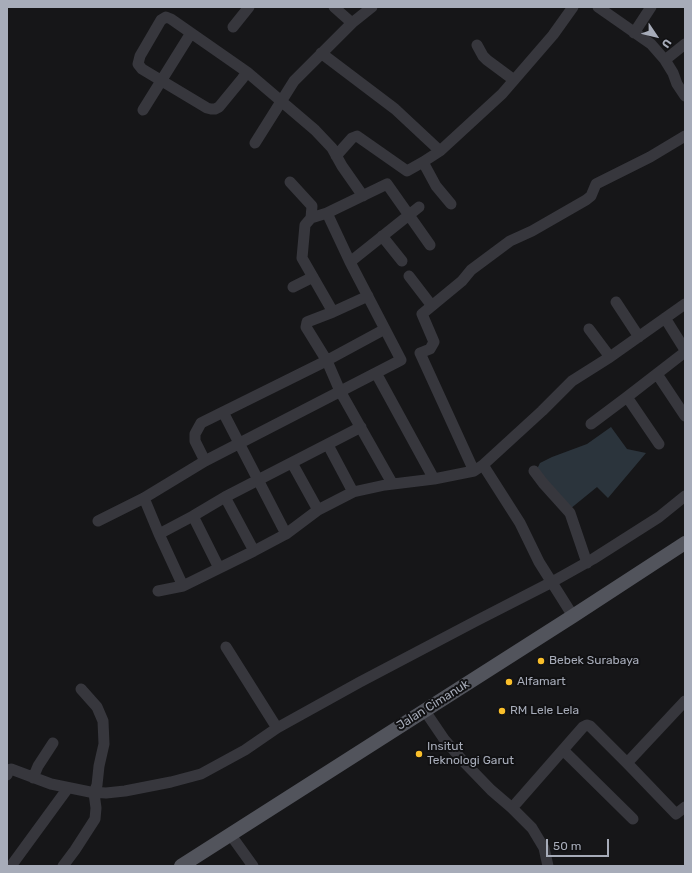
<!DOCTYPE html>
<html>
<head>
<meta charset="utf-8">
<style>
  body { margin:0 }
  #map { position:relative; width:692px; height:873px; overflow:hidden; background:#161618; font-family:Rubik,sans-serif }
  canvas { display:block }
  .frame { position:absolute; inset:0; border:8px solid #a7acb9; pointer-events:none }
  .north { position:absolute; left:636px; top:16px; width:40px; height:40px; -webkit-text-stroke:3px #111113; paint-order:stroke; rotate:125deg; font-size:11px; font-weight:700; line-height:16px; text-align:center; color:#a7acb9 }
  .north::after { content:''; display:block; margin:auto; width:14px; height:18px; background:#a7acb9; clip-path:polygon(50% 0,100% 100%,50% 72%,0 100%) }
  .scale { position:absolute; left:546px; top:839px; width:63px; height:18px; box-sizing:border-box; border:2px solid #a7acb9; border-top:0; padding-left:5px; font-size:12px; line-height:14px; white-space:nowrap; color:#a7acb9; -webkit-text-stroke:3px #111113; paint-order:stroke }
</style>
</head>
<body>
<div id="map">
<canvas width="692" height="873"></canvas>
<div class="frame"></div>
<div class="north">U</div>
<div class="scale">50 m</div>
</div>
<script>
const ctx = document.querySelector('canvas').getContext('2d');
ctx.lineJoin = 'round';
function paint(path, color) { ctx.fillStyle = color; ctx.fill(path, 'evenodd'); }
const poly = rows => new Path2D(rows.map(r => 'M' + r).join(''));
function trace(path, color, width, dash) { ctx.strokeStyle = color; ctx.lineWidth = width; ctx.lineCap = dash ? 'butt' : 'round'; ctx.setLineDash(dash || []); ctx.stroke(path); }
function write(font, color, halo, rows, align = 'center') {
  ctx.font = font + ' Rubik,sans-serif'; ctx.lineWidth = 4; ctx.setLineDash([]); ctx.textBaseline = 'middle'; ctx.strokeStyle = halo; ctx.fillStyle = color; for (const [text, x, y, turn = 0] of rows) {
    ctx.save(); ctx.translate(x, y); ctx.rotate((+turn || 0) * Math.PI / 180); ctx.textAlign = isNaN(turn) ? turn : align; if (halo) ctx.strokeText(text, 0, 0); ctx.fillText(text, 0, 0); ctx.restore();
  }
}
paint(poly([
  [611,427,627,449,646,453,608,498,597,487,570,509,537,469,540,463,552,457,587,444]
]), '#2b343c');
trace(poly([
  [334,7,352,23],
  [598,7,651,44,665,60,673,73,677,84,685,96],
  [233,27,249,7],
  [634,33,651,7],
  [477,45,483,56,487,60,514,80],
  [321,53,395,109,440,151],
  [665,60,685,44],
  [247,72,242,79,219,107,215,109,211,109,207,108,142,69,138,64,140,56,161,20,166,17,171,19,247,72,315,130,332,148,342,166,363,196],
  [143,110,191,33],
  [255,143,294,81,352,23,372,7],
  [336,156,352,138,357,136,407,171,423,162,440,151,502,94,553,35,573,7],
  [423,162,436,186,451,204],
  [290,182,312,206,311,218],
  [382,236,402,261],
  [350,262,419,207],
  [409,276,432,306],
  [293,287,313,277],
  [368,296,333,312,307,322,306,327,327,361,340,391,392,483],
  [616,302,639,337],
  [333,312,302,258,305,225,311,218,327,213,387,184,430,245],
  [665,318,685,350],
  [589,329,610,357],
  [376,373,434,479],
  [657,374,685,416],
  [627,397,659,444],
  [223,412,286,534],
  [591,424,627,397,685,352],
  [328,445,353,492],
  [205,461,195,441,195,434,201,423,324,362,385,329],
  [292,463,318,510],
  [483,465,520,523,539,562,573,616],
  [474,471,420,353,430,349,434,342,422,314,462,281,471,270,510,241,532,231,586,200,591,196,596,184,650,157,685,136],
  [534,471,543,483,570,513,587,563],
  [225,497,254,551],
  [144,498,159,534,183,586],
  [193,516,219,568],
  [98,521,144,498,205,461,401,360,350,262,327,213],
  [159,534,193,516,225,497,361,427],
  [158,591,183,586,254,551,286,534,318,510,353,492,385,485,434,479,474,471,483,465,542,411,572,381,610,357,685,304],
  [226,647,277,728],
  [425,711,444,739,463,761,491,790,512,808,532,828,544,848,548,866],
  [563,750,633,819],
  [627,763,685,701],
  [7,775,9,770,11,769,51,784,90,792,106,793,125,791,171,782,201,774,245,750,277,728,360,682,476,621,552,582,593,559,659,517,685,496],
  [33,778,38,766,53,743],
  [512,808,583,727,587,725,590,726,627,763,676,814,685,807],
  [230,834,253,866],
  [11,866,68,788],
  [63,866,75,850,95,819,96,808,94,793,97,785,99,766,104,744,103,721,97,707,81,689]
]), '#37373d', 11);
trace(poly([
  [181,866,573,616,685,543]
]), '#52545c', 14);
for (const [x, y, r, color] of [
  [541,661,4,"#fabf2b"],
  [509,682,4,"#fabf2b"],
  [502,711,4,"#fabf2b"],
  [419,754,4,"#fabf2b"]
]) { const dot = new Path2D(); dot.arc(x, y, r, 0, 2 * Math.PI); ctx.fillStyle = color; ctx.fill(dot); trace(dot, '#111113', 1.5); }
write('12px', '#a7acb9', '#111113', [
  ["Bebek Surabaya",549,661],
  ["Alfamart",517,682],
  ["RM Lele Lela",510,711],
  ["Insitut",427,747],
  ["Teknologi Garut",427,761]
], 'left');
write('12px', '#a7acb9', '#111113', [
  ["Jalan Cimanuk",433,705,-32]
]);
</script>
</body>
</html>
